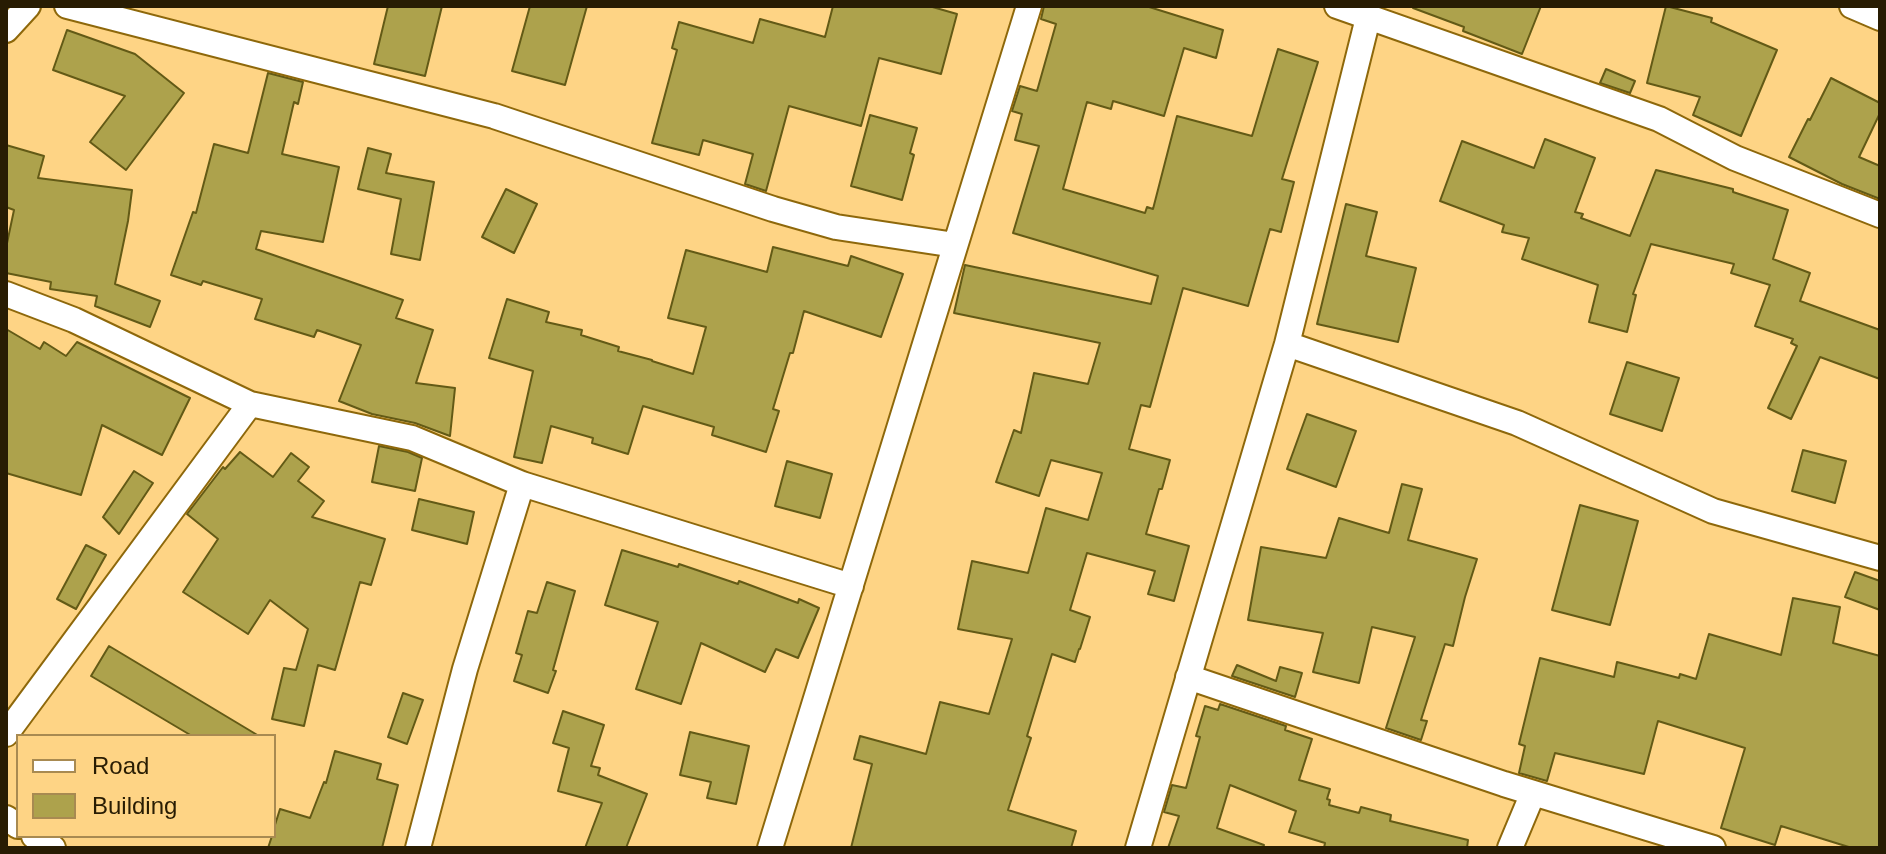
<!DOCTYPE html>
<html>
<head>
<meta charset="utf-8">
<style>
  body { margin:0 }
  #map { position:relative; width:1886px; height:854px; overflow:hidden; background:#fed485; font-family:Helvetica,sans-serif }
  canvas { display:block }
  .frame { position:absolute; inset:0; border:8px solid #281c03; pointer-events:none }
  .legend { position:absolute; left:16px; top:734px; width:260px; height:104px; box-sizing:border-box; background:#fed485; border:2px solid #a88a51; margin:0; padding:10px 14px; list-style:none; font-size:24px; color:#281c03 }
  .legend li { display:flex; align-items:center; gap:16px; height:40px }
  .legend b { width:40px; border:2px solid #a88a51 }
</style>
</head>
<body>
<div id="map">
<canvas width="1886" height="854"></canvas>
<div class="frame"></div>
<ul class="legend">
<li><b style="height:10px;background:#fff"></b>Road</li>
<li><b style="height:22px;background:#ada24c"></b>Building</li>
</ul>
</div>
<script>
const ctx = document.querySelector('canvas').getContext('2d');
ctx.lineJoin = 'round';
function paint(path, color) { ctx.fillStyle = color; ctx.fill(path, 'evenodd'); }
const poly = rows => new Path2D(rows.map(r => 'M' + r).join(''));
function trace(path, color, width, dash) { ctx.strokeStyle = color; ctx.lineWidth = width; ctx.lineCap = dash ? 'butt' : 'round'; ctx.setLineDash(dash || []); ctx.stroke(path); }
const building = poly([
  [388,6,442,6,425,76,374,64,388,6],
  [530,6,587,6,565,85,512,71,530,6],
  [833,6,929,6,957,14,941,74,879,58,861,126,789,106,766,191,745,184,753,154,703,140,699,155,652,143,677,50,672,48,679,22,753,43,760,19,825,37,833,6],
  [1044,6,1146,6,1223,30,1216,58,1184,48,1164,116,1113,101,1111,109,1087,102,1063,189,1145,213,1147,207,1153,209,1177,116,1252,136,1278,49,1318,62,1282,179,1294,182,1281,232,1270,229,1248,306,1183,288,1150,407,1141,405,1129,449,1170,460,1162,489,1159,489,1146,534,1189,546,1174,601,1148,594,1155,571,1087,553,1070,610,1090,617,1080,649,1079,649,1075,662,1052,654,1027,736,1031,738,1008,810,1076,831,1071,848,851,848,872,764,854,759,860,736,926,754,940,702,989,714,1012,639,958,629,972,561,1028,573,1046,508,1088,520,1102,473,1051,460,1039,496,996,482,1014,430,1021,433,1034,373,1088,384,1100,343,954,313,965,265,1151,304,1158,276,1013,233,1039,146,1015,140,1022,114,1012,111,1020,86,1037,91,1056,24,1041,19,1044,6],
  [1413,6,1541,6,1522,54,1463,31,1464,27,1413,8,1413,6],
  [1666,6,1712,18,1711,22,1777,50,1741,136,1693,115,1700,97,1647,83,1666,6],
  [67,30,135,54,184,93,126,170,90,142,125,96,53,70,67,30],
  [1606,69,1635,81,1630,93,1600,83,1606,69],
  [268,73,303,82,298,104,294,102,282,154,339,167,323,242,261,231,256,249,403,300,396,318,433,330,416,383,455,388,450,436,415,423,372,414,339,401,361,345,317,330,314,337,255,319,262,299,203,281,201,285,171,275,193,212,196,213,214,144,248,153,268,73],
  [1831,78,1880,103,1880,113,1859,157,1880,166,1880,199,1842,184,1789,157,1808,119,1810,120,1831,78],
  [870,115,917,128,910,153,914,155,902,200,851,186,870,115],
  [1545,139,1595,158,1575,212,1583,214,1581,218,1630,236,1656,170,1733,189,1733,192,1788,210,1773,259,1810,273,1800,301,1880,330,1880,379,1820,357,1791,419,1768,408,1797,346,1791,343,1793,339,1755,326,1770,285,1731,273,1734,264,1651,244,1633,294,1636,295,1627,332,1589,322,1598,285,1522,259,1529,238,1502,232,1504,225,1440,201,1462,141,1534,168,1545,139],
  [6,145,44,156,38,178,132,190,128,221,115,284,160,301,150,327,95,306,97,296,50,289,51,282,6,273,6,248,14,210,6,207,6,145],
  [368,148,391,154,386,173,434,182,420,260,391,254,401,199,358,189,368,148],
  [506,189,537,204,514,253,482,237,506,189],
  [1346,204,1377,212,1366,256,1416,268,1398,342,1317,324,1346,204],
  [773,247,848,266,851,256,903,274,881,337,804,311,793,353,790,353,773,409,779,411,766,452,712,435,714,427,643,406,628,454,592,443,593,438,551,426,542,463,514,457,533,371,489,358,507,299,549,312,546,322,582,330,581,335,619,347,618,351,652,360,652,361,693,374,706,327,668,318,686,250,767,272,773,247],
  [6,329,40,349,44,342,66,356,77,342,190,398,162,455,102,425,81,495,6,473,6,329],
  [1627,362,1679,378,1662,431,1610,414,1627,362],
  [1307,414,1356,431,1336,487,1287,469,1307,414],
  [379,446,408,452,422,458,415,491,372,482,379,446],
  [1803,450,1846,461,1835,503,1792,491,1803,450],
  [240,452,273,477,291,453,309,467,298,481,324,501,312,517,385,539,371,585,360,582,335,670,318,665,304,726,272,719,284,668,296,670,308,629,270,600,248,634,183,592,218,539,187,514,223,467,225,469,240,452],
  [787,461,832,474,820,518,775,506,787,461],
  [134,471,153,483,119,534,103,517,134,471],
  [1402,484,1422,489,1408,540,1477,559,1465,597,1453,646,1445,644,1421,720,1427,721,1421,740,1386,728,1415,637,1372,627,1359,683,1313,672,1323,633,1248,620,1261,547,1326,558,1339,518,1389,533,1402,484],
  [419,499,474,512,467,544,412,530,419,499],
  [1580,505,1638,521,1610,625,1552,610,1580,505],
  [86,545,106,555,76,609,57,599,86,545],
  [622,550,678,567,679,564,738,584,739,581,798,603,799,599,819,608,798,658,776,649,765,672,701,643,681,704,636,689,658,622,605,605,622,550],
  [1855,572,1880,581,1880,610,1845,597,1855,572],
  [547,582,575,591,553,670,556,671,548,693,514,681,522,655,516,653,528,611,537,613,547,582],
  [1793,598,1840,607,1833,643,1880,656,1880,848,1852,848,1781,826,1775,845,1721,828,1745,748,1658,721,1644,774,1555,753,1547,781,1519,773,1525,746,1519,744,1540,658,1614,677,1617,662,1679,678,1680,674,1696,679,1709,634,1781,655,1793,598],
  [109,646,259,736,192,736,91,676,109,646],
  [1237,665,1276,681,1280,667,1302,673,1295,697,1232,676,1237,665],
  [403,693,423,700,407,744,388,737,403,693],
  [1220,704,1286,726,1285,730,1312,739,1299,780,1330,789,1327,799,1330,800,1329,805,1359,813,1361,807,1391,815,1390,821,1468,840,1467,848,1324,848,1325,843,1289,832,1296,811,1230,785,1217,828,1264,845,1263,848,1168,848,1179,816,1164,812,1172,785,1186,788,1200,737,1196,736,1205,706,1218,710,1220,704],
  [563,711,604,725,591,766,600,768,598,775,647,794,626,848,585,848,602,803,558,791,569,748,553,743,563,711],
  [690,732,749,746,736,804,707,798,711,782,680,775,690,732],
  [335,751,381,764,377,779,398,785,382,848,268,848,272,836,274,836,274,828,280,809,310,818,324,782,326,783,335,751]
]);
paint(building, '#ada24c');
trace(building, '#635a16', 2);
const street = poly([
  [67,6,494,116,773,209,836,227,955,245],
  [1337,6,1659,119,1735,158,1880,215],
  [1852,6,1880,18],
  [6,30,28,6],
  [6,294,74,320,250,404,412,438,522,484,851,586],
  [1287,344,1517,423,1713,511,1880,558],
  [1188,677,1504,784,1713,848],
  [6,734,250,404],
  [6,818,18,826],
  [34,836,53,848],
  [418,848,465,669,522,484],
  [770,848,1029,6],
  [1138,848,1287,344,1368,18],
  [1510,848,1533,793]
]);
trace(street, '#8e680b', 28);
trace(street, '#fff', 24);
</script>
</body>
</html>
